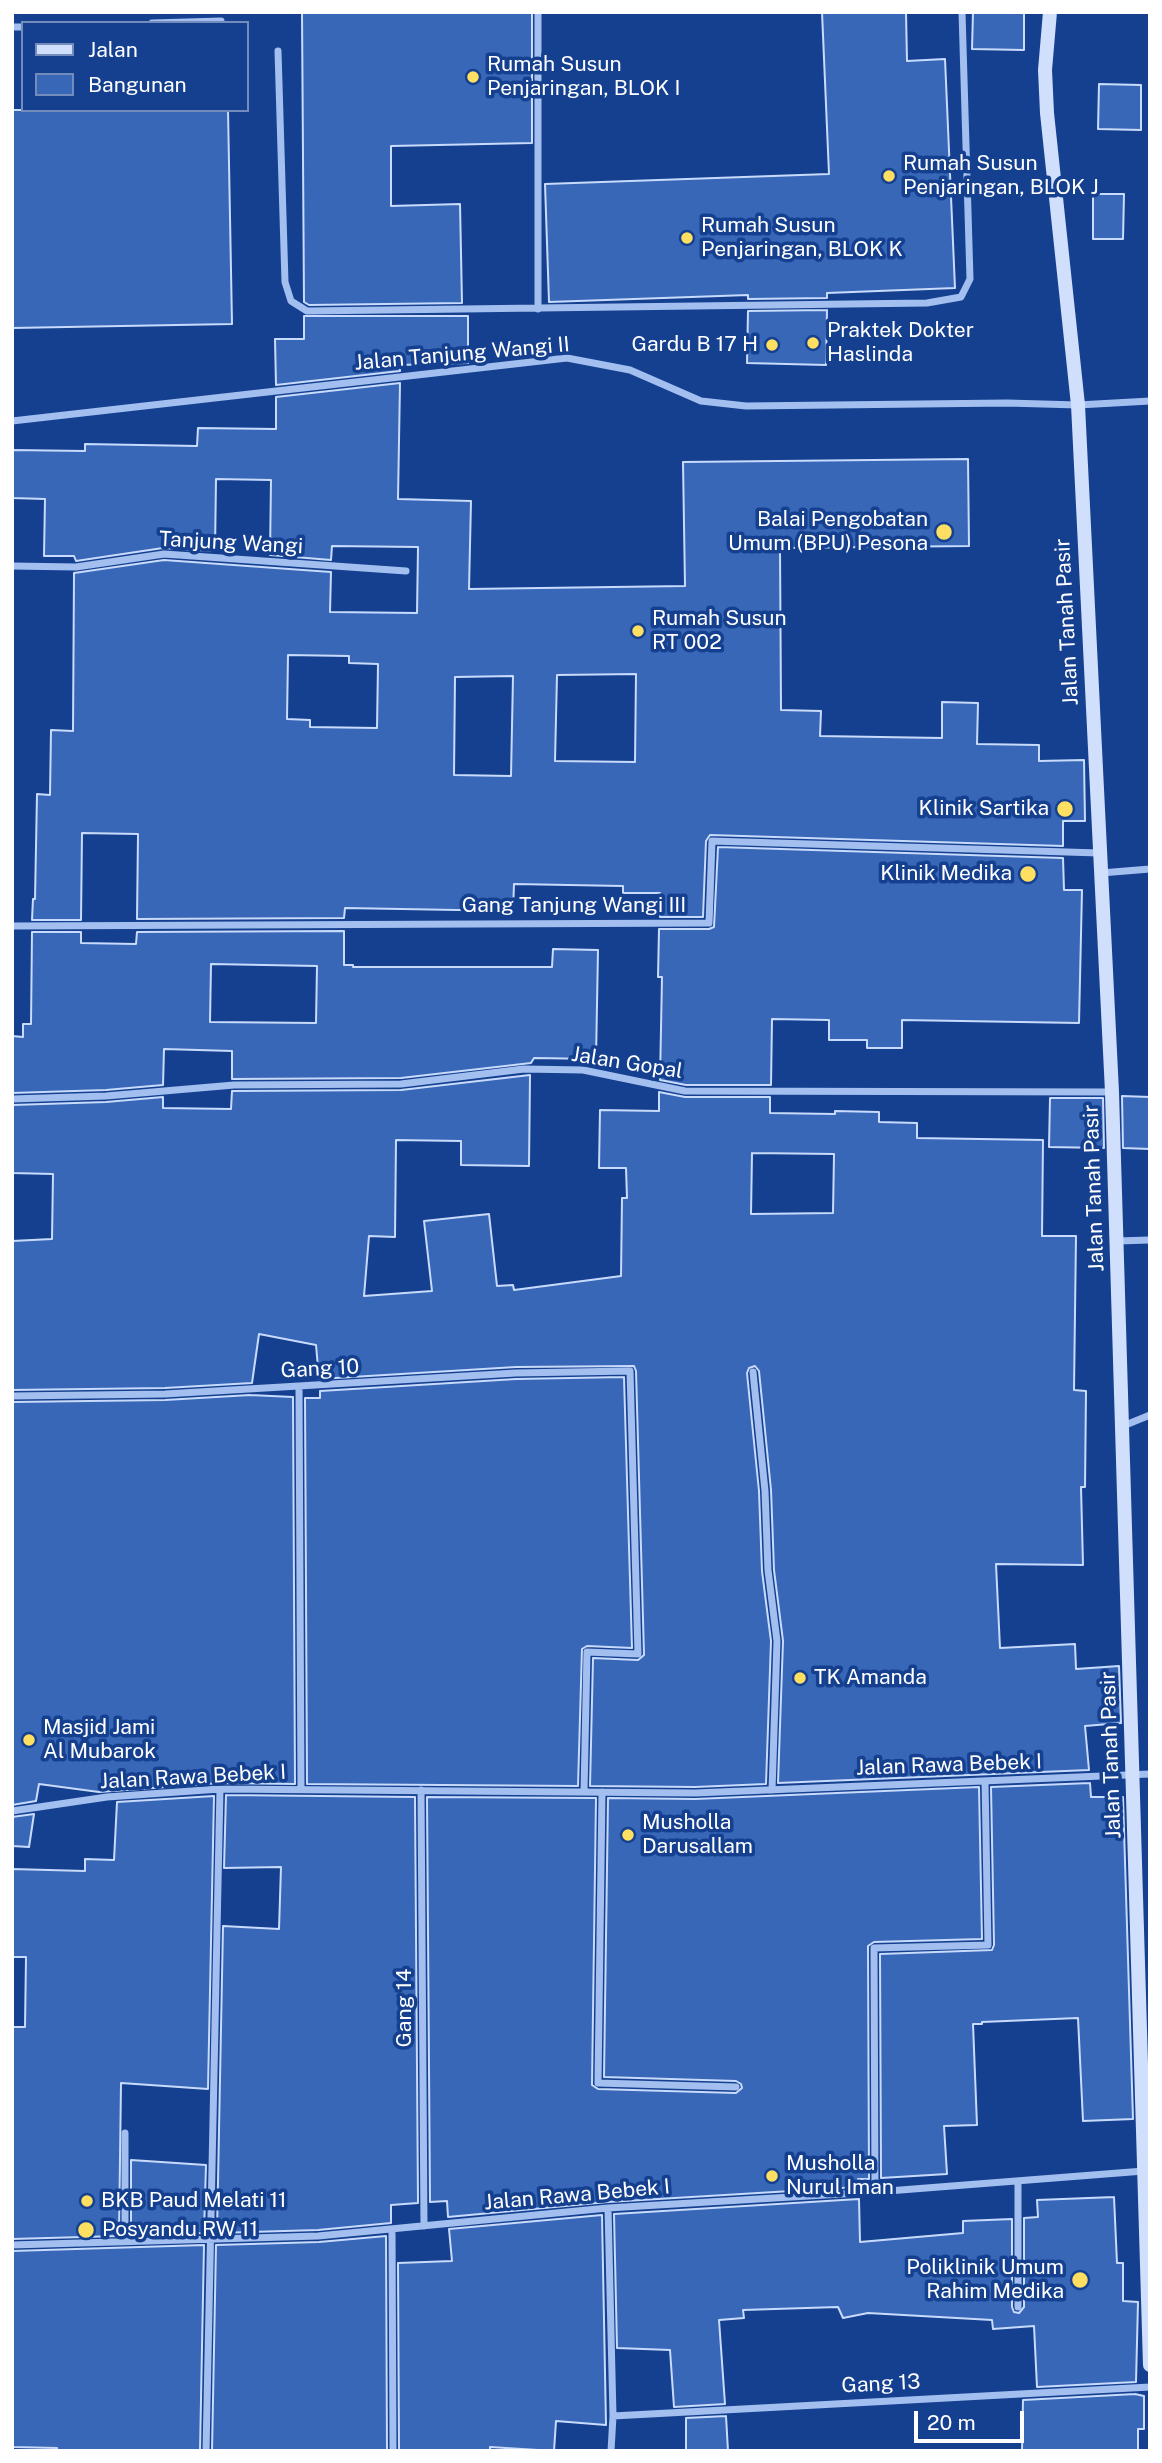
<!DOCTYPE html>
<html>
<head>
<meta charset="utf-8">
<style>
  body { margin:0 }
  #map { position:relative; width:1162px; height:2463px; overflow:hidden; background:#154090; font-family:"Public Sans",sans-serif }
  canvas { display:block }
  .frame { position:absolute; inset:0; border:14px solid #fff; pointer-events:none }
  .legend { position:absolute; left:21px; top:21px; width:228px; height:91px; box-sizing:border-box; background:#154090; border:2px solid #738cbc; margin:0; padding:9px 12px; list-style:none; font-size:21px; color:#fff }
  .legend li { display:flex; align-items:center; gap:14px; height:35px }
  .legend b { width:35px; border:2px solid #738cbc }
  .scale { position:absolute; left:914px; top:2411px; width:110px; height:32px; box-sizing:border-box; border:4px solid #fff; border-top:0; padding-left:9px; font-size:21px; line-height:24px; white-space:nowrap; color:#fff; -webkit-text-stroke:5px #154090; paint-order:stroke }
</style>
</head>
<body>
<div id="map">
<canvas width="1162" height="2463"></canvas>
<div class="frame"></div>
<ul class="legend">
<li><b style="height:9px;background:#d0dffb"></b>Jalan</li>
<li><b style="height:19px;background:#3967b7"></b>Bangunan</li>
</ul>
<div class="scale">20 m</div>
</div>
<script>
const ctx = document.querySelector('canvas').getContext('2d');
ctx.lineJoin = 'round';
function paint(path, color) { ctx.fillStyle = color; ctx.fill(path, 'evenodd'); }
const poly = rows => new Path2D(rows.map(r => 'M' + r).join(''));
function trace(path, color, width, dash) { ctx.strokeStyle = color; ctx.lineWidth = width; ctx.lineCap = dash ? 'butt' : 'round'; ctx.setLineDash(dash || []); ctx.stroke(path); }
function write(font, color, halo, rows, align = 'center') {
  ctx.font = font + ' "Public Sans",sans-serif'; ctx.lineWidth = 7; ctx.setLineDash([]); ctx.textBaseline = 'middle'; ctx.strokeStyle = halo; ctx.fillStyle = color; for (const [text, x, y, turn = 0] of rows) {
    ctx.save(); ctx.translate(x, y); ctx.rotate((+turn || 0) * Math.PI / 180); ctx.textAlign = isNaN(turn) ? turn : align; if (halo) ctx.strokeText(text, 0, 0); ctx.fillText(text, 0, 0); ctx.restore();
  }
}
const building = poly([
  [302,12,532,12,532,143,391,146,391,206,460,204,462,303,309,305,304,302,302,12],
  [822,12,906,12,907,61,945,59,955,288,827,293,827,298,748,299,748,295,549,302,545,184,829,174,822,12],
  [973,12,1024,12,1024,50,972,49,973,12],
  [1099,84,1141,85,1141,130,1098,129,1099,84],
  [12,110,228,110,232,324,12,328,12,110],
  [1093,194,1124,194,1123,239,1093,239,1093,194],
  [827,310,826,365,747,363,748,311,827,310],
  [304,316,468,316,468,363,400,365,400,371,276,385,275,339,304,339,304,316],
  [400,383,398,499,471,501,469,589,685,586,683,462,968,459,969,546,780,548,781,710,821,711,820,736,942,738,942,702,978,703,977,744,1039,745,1039,761,1084,760,1085,821,1063,821,1063,846,710,835,706,841,703,917,660,917,660,893,623,893,623,886,514,884,513,911,345,908,344,918,137,919,138,834,82,833,81,920,32,920,33,899,35,899,37,794,50,795,51,730,73,731,74,573,164,560,331,572,330,612,417,613,418,547,332,546,331,560,270,555,271,480,216,479,215,551,163,548,76,561,74,556,44,556,45,499,12,498,12,450,85,451,85,444,197,446,198,428,276,429,276,397,400,383],
  [288,655,349,656,349,663,378,664,377,728,310,727,310,720,287,719,288,655],
  [636,674,635,762,555,761,557,675,636,674],
  [513,676,511,776,454,775,455,677,513,676],
  [718,847,1063,858,1064,890,1082,890,1079,1023,902,1020,902,1048,867,1048,867,1040,829,1040,829,1020,772,1019,771,1085,686,1085,660,1080,662,977,658,977,659,929,709,929,714,927,718,847],
  [344,931,344,965,353,965,353,967,552,967,553,949,598,950,596,1059,534,1058,531,1063,401,1078,232,1079,232,1051,164,1049,163,1085,106,1090,12,1093,12,1036,23,1037,23,1024,31,1024,32,932,81,932,81,943,136,944,137,932,344,931],
  [211,964,317,966,316,1023,210,1022,211,964],
  [530,1075,529,1166,461,1165,461,1141,396,1140,395,1237,369,1236,364,1296,432,1291,424,1221,489,1214,497,1286,513,1285,514,1290,621,1276,622,1198,627,1198,626,1168,599,1168,600,1110,659,1111,659,1092,685,1097,770,1097,770,1113,835,1114,835,1111,879,1112,879,1122,917,1123,917,1138,1043,1140,1042,1236,1076,1236,1074,1390,1086,1391,1085,1487,1081,1487,1083,1565,996,1564,1000,1648,1075,1644,1076,1669,1119,1666,1121,1723,1085,1726,1089,1770,778,1783,783,1641,774,1570,771,1490,759,1371,755,1366,749,1368,747,1373,759,1491,762,1571,771,1641,766,1784,695,1787,590,1786,593,1658,638,1660,644,1655,636,1371,634,1366,516,1367,319,1379,316,1345,259,1334,252,1383,165,1388,12,1390,12,1241,52,1239,53,1174,12,1173,12,1105,106,1102,163,1097,163,1108,231,1109,232,1091,401,1090,530,1075],
  [752,1153,834,1154,833,1213,751,1214,752,1153],
  [1122,1096,1150,1097,1150,1149,1123,1148,1122,1096],
  [1050,1098,1103,1098,1104,1148,1049,1147,1050,1098],
  [624,1377,632,1648,587,1646,582,1649,578,1786,307,1784,305,1398,320,1398,320,1391,516,1379,624,1377],
  [250,1395,293,1397,295,1784,220,1783,99,1792,39,1784,36,1801,12,1805,12,1402,165,1400,250,1395],
  [1090,1783,1091,1797,1123,1797,1133,2119,1083,2121,1078,2018,982,2022,982,2024,973,2024,977,2125,944,2126,947,2174,881,2178,880,1954,992,1950,994,1945,991,1787,1090,1783],
  [979,1787,982,1939,874,1942,868,1946,869,2179,858,2179,858,2187,608,2202,448,2217,447,2201,430,2202,427,1797,596,1798,592,2085,598,2089,736,2093,742,2088,741,2084,736,2081,604,2077,608,1798,695,1799,979,1787],
  [226,1795,415,1797,418,2203,391,2205,391,2223,318,2230,217,2233,223,1926,279,1929,281,1867,224,1868,226,1795],
  [214,1796,208,2089,121,2083,119,2236,12,2239,12,2027,25,2027,26,1957,12,1957,12,1869,85,1871,85,1859,114,1860,117,1802,214,1796],
  [34,1814,29,1847,12,1846,12,1817,34,1814],
  [131,2160,206,2165,204,2233,131,2235,131,2160],
  [1114,2197,1117,2263,1123,2263,1123,2301,1138,2302,1136,2382,1037,2387,1034,2326,993,2329,992,2320,868,2313,843,2318,838,2307,743,2310,744,2318,719,2320,725,2404,674,2407,670,2350,617,2348,614,2214,859,2199,860,2242,963,2233,963,2221,1012,2219,1012,2307,1014,2312,1019,2313,1024,2307,1024,2218,1038,2217,1037,2200,1114,2197],
  [602,2215,606,2425,556,2421,554,2451,490,2447,490,2451,399,2451,398,2263,452,2261,449,2229,602,2215],
  [386,2236,387,2451,212,2451,216,2245,319,2242,386,2236],
  [204,2245,200,2451,57,2451,57,2448,12,2447,12,2251,204,2245],
  [1135,2394,1144,2396,1144,2429,1138,2429,1138,2451,1022,2451,1023,2400,1135,2394],
  [726,2416,728,2451,686,2451,686,2418,726,2416]
]);
paint(building, '#3967b7');
trace(building, '#c8dbfc', 2);
trace(poly([
  [538,12,538,309],
  [152,23,221,21],
  [12,27,23,27],
  [278,51,285,282,291,301,307,311,927,303,961,297,970,279,962,12],
  [12,421,567,358,630,370,701,401,746,406,1007,403,1078,405,1150,401],
  [12,566,76,567,164,554,406,571],
  [1101,873,1150,869],
  [12,926,709,923,712,841,1099,853],
  [12,1099,106,1096,234,1085,401,1084,524,1069,583,1070,685,1091,1112,1092],
  [1117,1241,1150,1240],
  [753,1372,765,1491,768,1570,777,1641,772,1790],
  [299,1388,301,1789],
  [12,1396,165,1394,516,1373,630,1371,638,1654,587,1652,584,1792],
  [1123,1426,1150,1415],
  [421,1790,424,2226],
  [602,1792,598,2083,736,2087],
  [12,1811,107,1797,220,1789,695,1793,1150,1774],
  [125,2133,125,2241],
  [875,2192,874,1948,988,1945,985,1781],
  [608,2208,613,2416,611,2451],
  [392,2229,393,2451],
  [12,2245,318,2236,608,2208,875,2192,1144,2171],
  [1018,2307,1018,2181],
  [613,2416,1150,2387],
  [206,2451,220,1789]
]), '#a2bff0', 7);
trace(poly([
  [1050,12,1045,70,1047,113,1078,405,1112,1092,1150,2365]
]), '#d0dffb', 14);
for (const [x, y, r, color] of [
  [473,77,7,"#ffdf61"],
  [889,176,7,"#ffdf61"],
  [687,238,7,"#ffdf61"],
  [813,343,7,"#ffdf61"],
  [772,345,7,"#ffdf61"],
  [944,532,9,"#ffdf61"],
  [638,631,7,"#ffdf61"],
  [1065,809,9,"#ffdf61"],
  [1028,874,9,"#ffdf61"],
  [800,1678,7,"#ffdf61"],
  [29,1740,7,"#ffdf61"],
  [628,1835,7,"#ffdf61"],
  [772,2176,7,"#ffdf61"],
  [87,2201,7,"#ffdf61"],
  [86,2230,9,"#ffdf61"],
  [1080,2280,9,"#ffdf61"]
]) { const dot = new Path2D(); dot.arc(x, y, r, 0, 2 * Math.PI); ctx.fillStyle = color; ctx.fill(dot); trace(dot, '#154090', 2.5); }
write('21px', '#fff', '#154090', [
  ["Rumah Susun",487,65],
  ["Penjaringan, BLOK I",487,89],
  ["Rumah Susun",903,164],
  ["Penjaringan, BLOK J",903,188],
  ["Rumah Susun",701,226],
  ["Penjaringan, BLOK K",701,250],
  ["Praktek Dokter",827,331],
  ["Haslinda",827,355],
  ["Gardu B 17 H",758,345,"right"],
  ["Balai Pengobatan",928,520,"right"],
  ["Umum (BPU) Pesona",928,544,"right"],
  ["Rumah Susun",652,619],
  ["RT 002",652,643],
  ["Klinik Sartika",1049,809,"right"],
  ["Klinik Medika",1012,874,"right"],
  ["TK Amanda",814,1678],
  ["Masjid Jami",43,1728],
  ["Al Mubarok",43,1752],
  ["Musholla",642,1823],
  ["Darusallam",642,1847],
  ["Musholla",786,2164],
  ["Nurul Iman",786,2188],
  ["BKB Paud Melati 11",101,2201],
  ["Posyandu RW 11",102,2230],
  ["Poliklinik Umum",1064,2268,"right"],
  ["Rahim Medika",1064,2292,"right"]
], 'left');
write('21px', '#fff', '#154090', [
  ["Jalan Tanjung Wangi II",462,354,-5],
  ["Tanjung Wangi",231,543,3],
  ["Jalan Tanah Pasir",1067,622,-93],
  ["Gang Tanjung Wangi III",574,906],
  ["Jalan Gopal",627,1063,9],
  ["Jalan Tanah Pasir",1094,1188,-92],
  ["Gang 10",320,1369,-3],
  ["Jalan Tanah Pasir",1111,1755,-92],
  ["Jalan Rawa Bebek I",949,1765,-2],
  ["Jalan Rawa Bebek I",193,1777,-3],
  ["Gang 14",405,2008,-90],
  ["Jalan Rawa Bebek I",577,2195,-5],
  ["Gang 13",881,2384,-3]
]);
</script>
</body>
</html>
